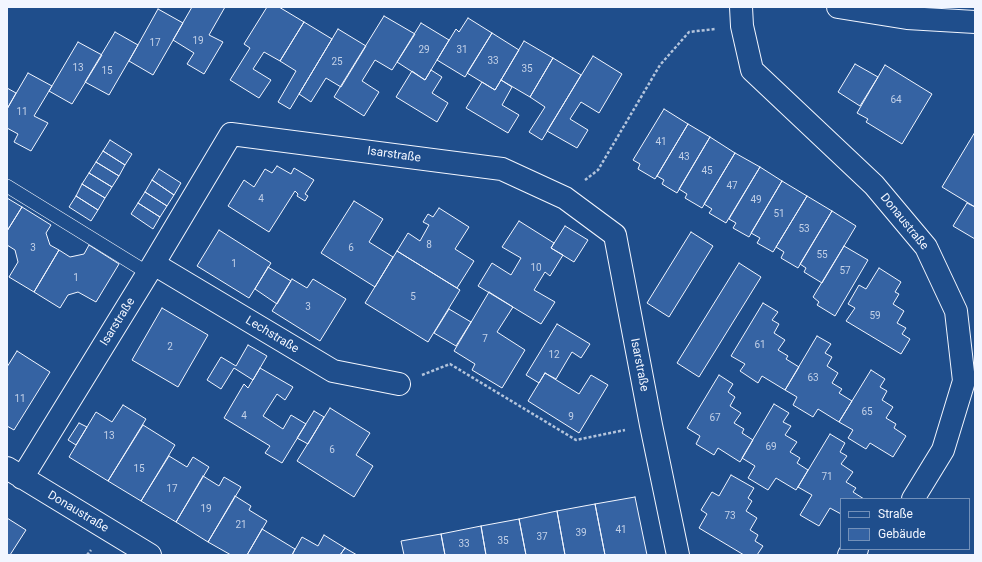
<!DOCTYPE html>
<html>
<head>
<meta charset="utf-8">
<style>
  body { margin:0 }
  #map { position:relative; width:982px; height:562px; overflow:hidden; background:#1f4e8c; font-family:Roboto,sans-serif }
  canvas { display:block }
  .frame { position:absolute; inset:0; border:8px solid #f2f6ff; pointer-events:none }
  .legend { position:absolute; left:840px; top:498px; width:130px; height:52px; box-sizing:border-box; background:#1f4e8c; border:1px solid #7391ba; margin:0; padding:5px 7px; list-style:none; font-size:12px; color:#f2f6ff }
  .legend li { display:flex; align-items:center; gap:8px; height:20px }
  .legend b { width:20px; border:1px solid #7391ba }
</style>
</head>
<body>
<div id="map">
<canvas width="982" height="562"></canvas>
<div class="frame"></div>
<ul class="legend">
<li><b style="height:5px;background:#1f4e8c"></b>Straße</li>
<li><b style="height:11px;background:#3563a3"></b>Gebäude</li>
</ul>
</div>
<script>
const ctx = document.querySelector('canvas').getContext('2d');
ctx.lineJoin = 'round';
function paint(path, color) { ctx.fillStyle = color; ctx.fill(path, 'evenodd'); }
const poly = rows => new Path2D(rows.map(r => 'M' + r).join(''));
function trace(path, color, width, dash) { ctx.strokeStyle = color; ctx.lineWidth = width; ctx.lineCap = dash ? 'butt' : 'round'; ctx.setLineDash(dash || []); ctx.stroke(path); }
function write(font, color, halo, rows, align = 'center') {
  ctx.font = font + ' Roboto,sans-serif'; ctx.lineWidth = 3; ctx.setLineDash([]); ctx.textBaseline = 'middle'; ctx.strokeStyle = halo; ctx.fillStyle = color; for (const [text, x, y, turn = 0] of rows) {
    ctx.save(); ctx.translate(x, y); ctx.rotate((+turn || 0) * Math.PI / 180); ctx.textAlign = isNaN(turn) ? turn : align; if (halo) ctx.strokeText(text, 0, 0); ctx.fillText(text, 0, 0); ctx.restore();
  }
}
const building = poly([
  [192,7,225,7,209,35,223,42,204,74,187,64,194,53,173,40,192,7],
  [267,7,279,7,304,22,280,61,264,52,253,69,271,80,259,98,230,80,250,48,244,44,267,7],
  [158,9,183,23,153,75,129,61,158,9],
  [384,16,415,34,392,70,375,60,362,81,379,92,364,116,334,97,384,16],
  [468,18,492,33,465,77,437,60,456,29,459,32,468,18],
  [304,22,332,39,290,109,278,102,296,71,280,61,304,22],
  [421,23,449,40,425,80,397,62,421,23],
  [338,29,366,46,341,87,326,78,311,102,299,94,338,29],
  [115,32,138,45,109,95,85,82,115,32],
  [492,33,519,50,495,90,467,73,492,33],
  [524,41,553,58,530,97,501,80,524,41],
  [78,42,102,55,72,104,49,91,78,42],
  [593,56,622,74,599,113,581,102,570,119,588,130,577,148,547,131,593,56],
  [553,58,581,75,542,140,529,132,545,107,530,97,553,58],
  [855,64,878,77,860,106,838,92,855,64],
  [885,65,932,94,902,144,866,122,868,119,857,113,885,65],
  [431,70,442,77,432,93,448,103,437,122,396,97,412,71,425,80,431,70],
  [28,73,52,86,34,116,48,123,31,151,14,142,18,134,7,128,7,109,28,73],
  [501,80,512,87,502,105,519,115,508,133,466,108,482,82,495,90,501,80],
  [7,88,16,93,7,109,7,88],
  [664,109,688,124,655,179,638,169,640,164,633,160,664,109],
  [688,124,710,137,677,193,662,184,664,180,657,176,688,124],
  [975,132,975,207,942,187,975,132],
  [710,137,735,153,702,208,685,198,687,194,679,189,710,137],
  [110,140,132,154,125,165,103,151,110,140],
  [103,151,125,165,119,176,96,162,103,151],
  [735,153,760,167,726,223,709,213,712,209,704,204,735,153],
  [96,162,119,176,112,187,89,173,96,162],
  [277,166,291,174,294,168,314,180,305,194,308,196,305,201,297,196,298,194,295,191,269,232,228,206,244,180,254,187,265,169,272,173,277,166],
  [760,167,782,181,749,237,733,228,736,223,729,219,760,167],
  [159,169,181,183,174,195,152,180,159,169],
  [89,173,112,187,105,198,82,184,89,173],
  [152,180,174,195,167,206,145,192,152,180],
  [782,181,807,196,773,252,757,243,760,238,751,233,782,181],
  [82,184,105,198,98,210,76,196,82,184],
  [145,192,167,206,160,217,138,203,145,192],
  [76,196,98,210,91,221,69,207,76,196],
  [807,196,832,211,798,268,781,258,784,252,776,247,807,196],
  [7,198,22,207,7,231,7,198],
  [354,201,383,219,369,242,393,257,375,287,321,253,354,201],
  [138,203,160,217,153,229,131,214,138,203],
  [967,203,975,207,975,239,953,226,967,203],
  [22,207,51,225,46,233,50,245,59,250,34,292,9,277,18,262,15,250,7,245,7,231,22,207],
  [439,208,469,227,455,249,474,261,457,288,397,251,408,233,420,241,429,225,423,222,428,214,433,217,439,208],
  [832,211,856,226,822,283,804,272,806,268,800,264,832,211],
  [519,221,554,243,551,248,563,255,550,276,545,272,534,290,555,302,541,324,478,286,492,263,511,275,521,258,502,247,519,221],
  [565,226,588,240,574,262,551,248,565,226],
  [219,230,271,263,249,298,197,266,219,230],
  [691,232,713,246,669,317,647,303,691,232],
  [89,245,119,264,96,302,78,292,68,295,60,308,34,292,59,250,70,257,84,254,89,245],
  [844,246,868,260,835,316,817,305,819,302,813,297,844,246],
  [397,251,460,290,428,342,365,303,397,251],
  [739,263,761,277,699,377,677,363,739,263],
  [268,267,291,281,277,304,255,289,268,267],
  [879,268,901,282,895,292,899,294,893,304,904,311,897,323,906,328,902,334,910,339,901,354,846,321,855,308,848,304,859,285,866,289,879,268],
  [292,279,307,288,313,279,346,299,320,341,272,311,292,279],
  [489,292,513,307,497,332,525,350,502,388,472,370,475,364,454,351,489,292],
  [763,303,778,312,772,320,779,324,774,333,785,340,778,350,788,356,786,359,799,367,785,390,762,376,758,383,740,371,745,364,731,356,763,303],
  [162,308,208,335,178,387,132,360,162,308],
  [449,309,471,322,456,346,434,333,449,309],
  [557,324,590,344,581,358,572,352,556,379,545,373,539,383,526,375,557,324],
  [817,336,831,344,825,353,832,357,827,366,838,373,832,383,842,389,839,393,852,401,839,422,818,409,813,417,793,405,797,397,785,390,817,336],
  [248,345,267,356,253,380,234,368,221,389,207,380,221,357,236,366,248,345],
  [17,351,50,372,14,430,7,426,7,367,17,351],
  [260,368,293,387,285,400,277,394,263,416,283,429,291,415,306,424,282,463,265,453,270,446,224,418,244,384,248,388,260,368],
  [871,370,885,379,880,387,887,391,882,400,893,407,886,418,896,424,894,428,906,436,893,457,870,443,866,449,848,438,853,430,839,422,871,370],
  [545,373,579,394,591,375,608,385,579,433,528,401,545,373],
  [719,375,733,384,728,392,735,397,730,406,741,413,734,423,744,429,742,433,753,440,740,462,718,448,714,455,696,444,700,436,687,428,719,375],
  [774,404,789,413,783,422,791,426,785,435,797,442,790,452,800,458,797,463,808,470,796,490,776,478,768,490,748,478,755,466,742,458,774,404],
  [123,405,146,419,108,481,69,457,96,412,112,422,123,405],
  [330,408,370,433,356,455,373,466,354,497,297,461,330,408],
  [314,411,324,417,308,444,297,438,314,411],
  [79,423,87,427,76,445,68,440,79,423],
  [143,425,175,445,141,501,108,481,143,425],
  [830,434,845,443,840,452,847,456,841,464,853,472,846,482,856,488,853,492,864,499,841,499,841,514,830,508,819,526,800,515,812,495,798,487,830,434],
  [169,456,187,467,193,457,209,467,176,522,141,501,169,456],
  [731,475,754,488,748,498,752,501,746,511,757,518,750,530,758,535,755,541,763,546,757,555,744,555,699,528,707,514,701,510,712,492,719,496,731,475],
  [203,476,219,486,224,477,241,487,208,542,176,522,203,476],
  [235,496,251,506,249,510,267,521,247,555,231,555,208,542,235,496],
  [635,497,647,555,605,555,595,504,635,497],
  [595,504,605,555,565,555,557,511,595,504],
  [557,511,565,555,526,555,519,519,557,511],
  [7,518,26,530,10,555,7,555,7,518],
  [519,519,526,555,486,555,481,526,519,519],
  [481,526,486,555,445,555,441,534,481,526],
  [262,529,295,549,292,555,247,555,262,529],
  [441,534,445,555,404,555,401,541,441,534],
  [324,535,345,548,340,555,292,555,302,537,318,546,324,535],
  [345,548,357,555,340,555,345,548]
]);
paint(building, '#3563a3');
trace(building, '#f2f6ff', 1);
const service = poly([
  [7,186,148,273]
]);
const minor = poly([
  [741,7,742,26,752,70,874,185,926,247,956,311,964,381,943,450,913,499],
  [838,7,907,18,975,22],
  [154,264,333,371,399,384],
  [7,468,150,555],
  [22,478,148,273,231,134,502,169,565,198,615,235,651,425,678,555],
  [849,555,857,549]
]);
trace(service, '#f2f6ff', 14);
trace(minor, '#f2f6ff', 24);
trace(poly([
  [585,180,598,170,660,65,689,32,715,29],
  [422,375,450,364,576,440,625,430],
  [87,555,91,550]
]), '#b3c4dc', 2.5, [3, 2]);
trace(service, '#1f4e8c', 13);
trace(minor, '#1f4e8c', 22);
write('10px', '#c3d1e8', null, [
  ["19",198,41],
  ["17",155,43],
  ["29",424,50],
  ["31",462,50],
  ["33",493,61],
  ["25",337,62],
  ["13",78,68],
  ["35",527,69],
  ["15",107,71],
  ["64",896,100],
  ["11",22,112],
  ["41",661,142],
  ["43",684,157],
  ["45",707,171],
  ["47",732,186],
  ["4",261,199],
  ["49",756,200],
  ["51",779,214],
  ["53",804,229],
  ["8",429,245],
  ["3",33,248],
  ["6",351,248],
  ["55",822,255],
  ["1",234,264],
  ["10",536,268],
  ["57",845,271],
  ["1",76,278],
  ["5",413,297],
  ["3",308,307],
  ["59",875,316],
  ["7",485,339],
  ["61",760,345],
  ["2",170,347],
  ["12",554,355],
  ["63",813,378],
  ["11",20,399],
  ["65",867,412],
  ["4",244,416],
  ["9",571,417],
  ["67",715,418],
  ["13",109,436],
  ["69",771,447],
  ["6",332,450],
  ["15",139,469],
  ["71",827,477],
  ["17",172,489],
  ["19",206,509],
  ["73",730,516],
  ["21",241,525],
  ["41",621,530],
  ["39",581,533],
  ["37",542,537],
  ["35",503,541],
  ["33",464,544]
]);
write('12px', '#f2f6ff', '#1f4e8c', [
  ["Isarstraße",394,155,8],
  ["Donaustraße",904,222,51],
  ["Isarstraße",118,322,-58],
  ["Lechstraße",272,335,31],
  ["Isarstraße",639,365,79],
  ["Donaustraße",78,512,31]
]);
</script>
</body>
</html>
